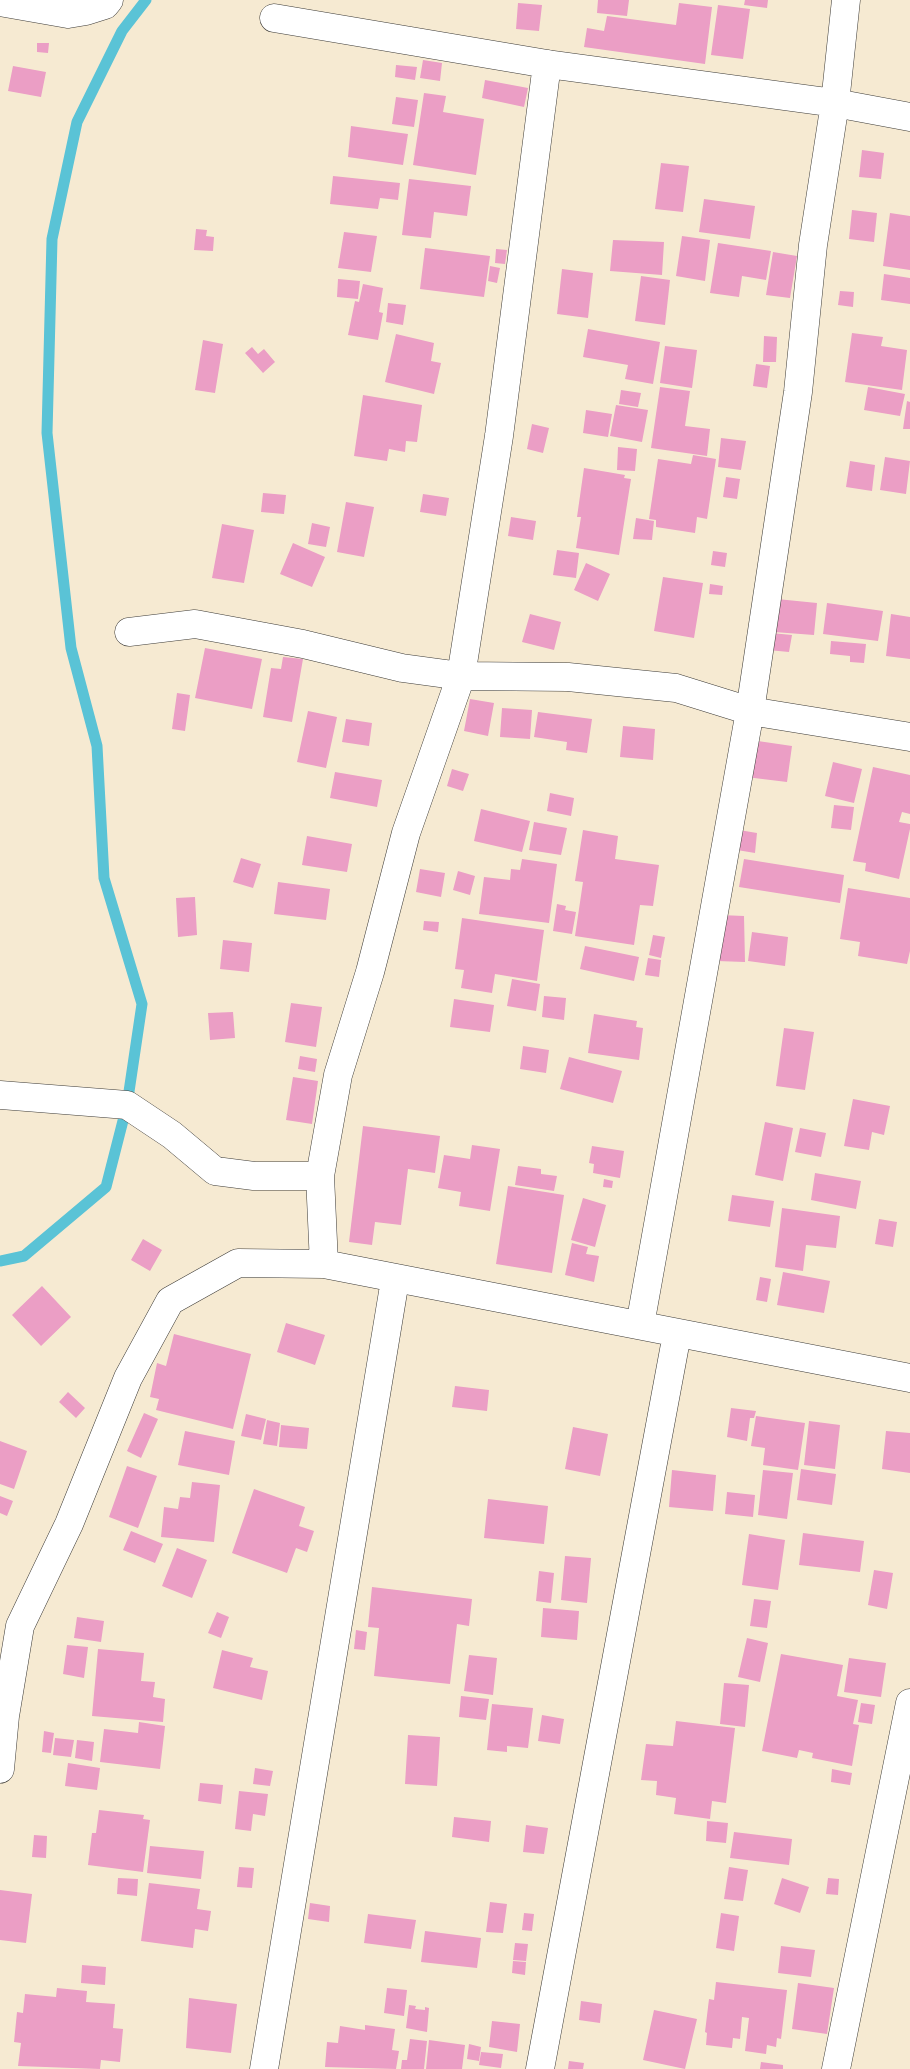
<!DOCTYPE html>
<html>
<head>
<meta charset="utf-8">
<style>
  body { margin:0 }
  canvas { display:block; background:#f6ead2 }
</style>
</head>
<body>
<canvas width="910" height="2069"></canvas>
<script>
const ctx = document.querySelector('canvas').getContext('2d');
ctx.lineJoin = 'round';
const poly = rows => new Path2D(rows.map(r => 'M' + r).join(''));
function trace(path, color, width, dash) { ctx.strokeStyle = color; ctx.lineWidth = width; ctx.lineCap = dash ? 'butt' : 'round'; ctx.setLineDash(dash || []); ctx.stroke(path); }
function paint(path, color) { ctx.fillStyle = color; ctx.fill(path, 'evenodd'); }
trace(poly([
  [0,1261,24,1256,106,1187,127,1105,142,1004,104,878,97,746,71,648,47,433,52,239,77,122,122,31,146,0]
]), '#5ac3d6', 11);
paint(poly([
  [598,0,629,0,627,16,597,13],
  [745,0,768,0,767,8,744,5],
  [518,3,542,5,539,31,516,29],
  [679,3,712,7,705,64,584,47,587,28,604,31,607,16,676,25],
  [718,5,750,9,743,59,711,55],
  [37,43,49,43,48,53,37,52],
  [423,60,442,63,440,81,420,78],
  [396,65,417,67,415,80,395,77],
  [13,66,46,72,41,97,8,91],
  [485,80,528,88,524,107,482,98],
  [424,93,446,96,443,112,484,119,476,175,413,165],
  [396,97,418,100,414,127,392,124],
  [351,126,408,134,403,165,348,157],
  [862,150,884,153,881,179,859,177],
  [661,163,689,166,683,212,655,209],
  [333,176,400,183,398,200,380,198,378,209,330,204],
  [409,179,471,186,467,216,434,212,431,238,402,235],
  [704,199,755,206,750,239,699,232],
  [852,210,877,213,874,242,849,239],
  [890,213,910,216,910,270,883,266],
  [196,229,207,230,206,236,214,237,213,251,194,250],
  [344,232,377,236,371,272,338,268],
  [682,236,710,240,705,281,676,276],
  [613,240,664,242,662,275,610,271],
  [718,243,771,251,766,280,742,276,739,297,710,293],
  [425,248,490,256,484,297,420,289],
  [496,249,507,250,505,264,495,263],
  [773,252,797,256,790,298,766,295],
  [490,266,500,268,497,283,488,281],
  [562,269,593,273,588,318,557,314],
  [884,274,910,278,910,304,881,300],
  [641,276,670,280,665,325,635,321],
  [338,279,360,281,358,299,337,297],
  [363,284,383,288,379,312,383,313,378,340,348,335,355,301,359,302],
  [840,291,854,292,853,307,838,305],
  [388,303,406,305,403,325,386,322],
  [588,329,660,342,653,384,625,379,628,365,583,357],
  [852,333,883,337,881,346,907,350,902,390,845,382],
  [396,334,434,343,431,361,441,363,434,394,385,382],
  [764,336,777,337,776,362,763,362],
  [203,340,223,344,215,393,195,390],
  [665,346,697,350,692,388,660,383],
  [252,347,258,354,264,349,275,362,263,373,245,353],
  [756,364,770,366,767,388,753,386],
  [660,387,690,391,685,426,710,429,707,456,651,448],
  [868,387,905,394,900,416,864,410],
  [621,390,641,393,638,407,619,404],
  [363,395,422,405,417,442,406,441,405,452,389,449,387,461,354,456],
  [907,401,910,402,910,429,903,429],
  [616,405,648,410,642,442,610,436],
  [586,410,612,414,608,437,583,433],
  [532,424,549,428,543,453,527,449],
  [721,438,746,441,741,470,718,467],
  [618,447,637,449,635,471,617,470],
  [693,455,716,459,707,519,697,517,695,533,656,527,656,520,649,519,658,459,691,464],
  [885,457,910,461,906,494,880,490],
  [850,461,875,465,872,491,846,487],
  [584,468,625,475,624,478,631,479,619,555,576,548,581,517,577,517],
  [726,477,740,479,737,499,723,497],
  [263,493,286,495,284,514,261,512],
  [423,494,449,498,446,516,420,512],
  [346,502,374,507,364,557,337,552],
  [511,517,536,521,533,540,508,536],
  [636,518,654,521,652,540,633,539],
  [312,523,330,527,326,547,308,544],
  [222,524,254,530,244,583,212,578],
  [293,543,325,557,312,587,280,574],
  [557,550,579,553,576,578,553,575],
  [713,551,727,553,725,567,711,565],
  [586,563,610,574,598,601,574,590],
  [663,577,703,583,694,638,654,631],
  [710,584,723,586,722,595,709,594],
  [777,599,817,603,814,635,774,632],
  [827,603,883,611,878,641,823,634],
  [530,614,561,622,554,650,522,642],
  [891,614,910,617,910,659,886,656],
  [771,633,792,635,789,652,768,650],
  [831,641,866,644,864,663,850,662,850,656,830,654],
  [205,648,262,659,252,709,195,698],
  [283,657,303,659,292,722,263,717,271,668,281,669],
  [177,693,190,695,185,731,172,729],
  [470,699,494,703,488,736,464,731],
  [502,708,532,710,530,739,500,737],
  [308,711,337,717,326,768,297,762],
  [538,712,592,719,587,753,566,750,567,742,534,737],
  [346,719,372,723,369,746,342,742],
  [623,726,655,729,653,760,620,757],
  [751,740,792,746,787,782,746,777],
  [833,762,862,769,854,803,825,796],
  [873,767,910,775,910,814,902,812,899,822,910,824,910,829,899,879,865,871,866,863,853,861],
  [452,769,469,774,463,791,447,786],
  [335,772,382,780,377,807,330,798],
  [550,793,574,798,571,816,547,811],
  [834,805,854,807,851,830,831,828],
  [481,809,530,821,522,852,474,841],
  [534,822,567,828,561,855,529,850],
  [583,830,618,836,615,859,659,865,653,906,640,905,634,945,575,936,583,882,575,881],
  [739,830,757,833,755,853,737,850],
  [307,836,352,844,347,872,302,865],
  [241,858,261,864,253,888,233,882],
  [522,859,557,864,549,923,479,914,484,877,510,880,511,869,520,870],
  [744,859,844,875,840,903,739,887],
  [420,869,445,873,441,897,416,892],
  [458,871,475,876,470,895,453,890],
  [278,882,330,889,326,920,274,914],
  [848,888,910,898,910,951,907,964,858,956,860,942,840,939],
  [195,897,197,935,178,937,176,898],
  [557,904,566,906,565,910,576,912,572,934,553,931],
  [720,915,744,916,745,962,717,961],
  [462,918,544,930,537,981,495,974,492,993,461,988,464,970,455,969],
  [424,921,439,922,438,932,423,930],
  [752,932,788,937,785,966,748,961],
  [653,935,665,937,661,958,649,955],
  [223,940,252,943,249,972,220,969],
  [585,946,639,957,634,981,580,969],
  [648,958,661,960,659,977,645,975],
  [512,979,540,984,536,1011,507,1006],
  [544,996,566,998,564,1020,542,1017],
  [454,999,494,1005,490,1032,450,1027],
  [291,1003,322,1007,316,1047,285,1042],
  [233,1012,235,1038,210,1040,208,1013],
  [594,1014,637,1021,636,1027,643,1028,639,1060,588,1053],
  [784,1028,814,1032,805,1090,776,1086],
  [523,1046,549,1050,546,1073,520,1069],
  [300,1056,317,1059,315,1072,298,1069],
  [569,1057,622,1071,613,1103,560,1089],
  [293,1077,318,1081,312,1124,286,1120],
  [853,1099,890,1106,884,1135,872,1132,869,1150,844,1146],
  [765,1122,793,1128,783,1181,755,1175],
  [363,1126,440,1136,435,1173,408,1169,401,1225,375,1222,372,1245,349,1242],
  [800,1128,826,1133,821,1157,795,1152],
  [472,1145,500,1149,490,1211,459,1206,461,1192,438,1188,444,1155,470,1159],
  [592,1146,624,1151,620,1178,593,1173,594,1164,589,1163],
  [518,1166,541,1169,541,1174,557,1176,554,1191,515,1185],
  [815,1173,861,1181,856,1209,811,1200],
  [604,1179,613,1181,612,1188,603,1187],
  [508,1186,564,1195,552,1273,496,1264],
  [732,1195,774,1201,770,1227,728,1221],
  [583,1198,606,1205,595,1247,571,1240],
  [782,1208,840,1216,836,1248,806,1245,803,1271,775,1267],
  [879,1219,897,1222,893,1247,875,1244],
  [143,1239,162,1250,150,1271,131,1260],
  [572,1243,588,1247,586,1254,599,1256,594,1282,565,1275],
  [783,1272,830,1281,824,1313,777,1305],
  [760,1277,771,1279,767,1302,756,1300],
  [42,1286,71,1317,41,1346,12,1315],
  [286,1323,325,1335,315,1365,277,1352],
  [174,1334,251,1354,233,1429,156,1410,159,1399,150,1397,157,1363,166,1366],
  [455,1386,489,1390,487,1411,452,1407],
  [68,1392,85,1408,76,1418,59,1402],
  [731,1408,756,1411,754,1418,750,1418,747,1441,727,1437],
  [144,1413,158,1419,141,1458,127,1451],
  [246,1414,266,1419,261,1440,241,1436],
  [756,1416,805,1423,798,1470,763,1465,765,1448,751,1446],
  [267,1420,280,1423,277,1446,263,1444],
  [809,1421,840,1425,835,1469,804,1465],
  [281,1425,309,1428,307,1449,279,1447],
  [573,1427,608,1434,600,1476,565,1469],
  [185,1431,235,1441,229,1475,178,1465],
  [886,1431,910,1433,910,1473,882,1469],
  [0,1441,27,1451,14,1489,0,1484],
  [127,1466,157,1476,138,1528,109,1517],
  [801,1469,836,1474,832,1505,797,1500],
  [672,1470,716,1475,713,1511,669,1507],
  [763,1470,793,1473,787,1519,758,1515],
  [192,1482,220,1485,214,1542,161,1537,164,1507,178,1509,180,1497,190,1498],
  [254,1489,305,1507,299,1526,314,1531,307,1552,296,1548,287,1573,232,1553],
  [727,1492,755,1495,753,1517,725,1514],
  [0,1496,13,1501,7,1516,0,1513],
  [488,1499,548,1506,544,1544,484,1538],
  [131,1531,163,1544,155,1563,123,1550],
  [803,1533,864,1541,860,1572,799,1565],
  [749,1534,785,1540,778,1590,742,1585],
  [177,1548,207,1560,192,1598,162,1586],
  [565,1556,591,1558,587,1603,561,1600],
  [874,1570,893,1573,887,1609,868,1605],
  [539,1571,554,1573,551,1603,536,1601],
  [372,1587,472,1599,469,1626,457,1624,450,1684,374,1676,379,1628,368,1627],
  [754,1599,771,1601,767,1628,750,1626],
  [543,1608,579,1611,577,1640,541,1637],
  [217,1612,229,1617,221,1638,208,1633],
  [77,1617,104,1621,101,1642,74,1638],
  [356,1630,367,1632,365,1650,354,1649],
  [747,1638,768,1643,760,1682,738,1677],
  [67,1645,88,1647,84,1678,63,1674],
  [98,1649,144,1653,141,1681,155,1682,153,1697,165,1699,163,1722,92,1716],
  [222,1650,253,1658,250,1667,268,1671,262,1700,213,1688],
  [781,1654,843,1665,837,1696,858,1700,853,1724,859,1725,852,1766,812,1758,813,1753,799,1750,797,1758,762,1751],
  [469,1655,497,1658,493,1695,464,1691],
  [849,1658,886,1663,881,1697,844,1692],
  [724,1683,749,1685,745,1727,720,1724],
  [461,1696,489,1699,486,1720,459,1717],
  [861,1703,875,1705,872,1724,858,1722],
  [492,1704,533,1708,528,1748,507,1746,507,1752,487,1750],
  [542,1715,564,1719,560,1744,538,1741],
  [676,1721,735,1728,726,1803,712,1801,710,1819,674,1814,676,1798,656,1795,657,1781,641,1780,646,1744,673,1746],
  [139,1722,165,1726,160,1769,100,1762,104,1729,138,1733],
  [44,1731,54,1733,51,1753,42,1752],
  [408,1735,440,1737,437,1786,405,1784],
  [55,1738,74,1740,71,1757,53,1755],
  [77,1740,94,1742,92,1761,75,1758],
  [68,1763,100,1768,97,1790,65,1786],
  [255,1768,273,1771,270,1786,253,1784],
  [832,1769,852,1773,850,1785,831,1782],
  [200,1783,223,1785,221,1804,198,1801],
  [239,1791,268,1794,265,1816,253,1814,251,1831,235,1829],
  [99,1810,144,1815,143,1819,150,1820,143,1872,88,1865,92,1833,96,1833],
  [454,1817,491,1821,489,1842,452,1837],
  [707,1821,728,1823,726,1843,706,1841],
  [526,1825,548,1828,544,1854,523,1852],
  [734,1832,792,1839,789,1865,730,1858],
  [34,1835,47,1836,46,1858,32,1857],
  [150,1846,204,1851,201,1879,147,1873],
  [239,1867,254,1868,252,1888,237,1887],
  [729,1867,748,1870,743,1901,724,1899],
  [118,1878,138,1879,137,1896,117,1894],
  [782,1878,809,1887,800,1913,774,1904],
  [828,1878,839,1879,838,1895,826,1894],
  [149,1883,200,1889,197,1909,211,1911,208,1931,195,1929,193,1948,141,1941],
  [0,1890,32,1894,26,1943,0,1940],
  [490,1902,507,1904,503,1933,486,1932],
  [310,1903,330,1906,329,1922,308,1919],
  [524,1913,534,1914,532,1931,522,1930],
  [721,1913,739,1916,734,1951,716,1948],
  [368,1914,416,1920,411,1949,364,1943],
  [425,1931,481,1938,477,1968,421,1962],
  [515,1943,528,1944,526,1961,513,1960],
  [781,1946,815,1950,811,1977,778,1973],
  [513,1961,526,1962,525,1975,512,1973],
  [82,1965,106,1967,105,1985,81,1983],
  [716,1982,787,1990,781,2039,777,2038,776,2047,767,2045,766,2054,745,2051,749,2018,742,2017,740,2039,733,2038,732,2048,706,2045,707,2033,705,2032,709,1999,714,2000],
  [798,1983,834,1988,827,2034,792,2029],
  [57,1988,87,1991,86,2002,115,2004,113,2028,123,2029,120,2062,101,2060,100,2069,18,2066,21,2043,14,2042,17,2012,23,2013,25,1994,56,1997],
  [387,1988,407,1990,404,2016,384,2013],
  [189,1998,237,2004,231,2053,186,2048],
  [581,2001,602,2004,600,2023,579,2020],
  [409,2005,416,2006,415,2009,425,2010,425,2007,429,2008,427,2032,406,2028],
  [654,2010,697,2019,685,2069,643,2060],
  [492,2021,520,2024,517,2052,489,2047],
  [365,2025,395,2029,392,2050,399,2051,396,2069,325,2067,327,2042,338,2043,340,2026,365,2030],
  [410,2039,427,2041,424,2069,401,2069,402,2060,407,2060],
  [429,2040,465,2045,462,2069,426,2069],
  [469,2044,481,2047,479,2061,467,2059],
  [481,2052,503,2054,501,2068,479,2065],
  [569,2061,584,2063,583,2069,568,2069],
  [761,2062,783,2065,783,2069,760,2069]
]), '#eb9ec5');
const minor = poly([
  [0,2,68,14,86,11,105,5,109,0],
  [274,18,547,64,835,103,910,117],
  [129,632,195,624,303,644,402,668,461,676,568,677,676,688,750,711,910,737],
  [0,1095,127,1105,172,1135,215,1171,254,1176,320,1176],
  [324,1264,320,1176,338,1075,370,972,406,833,461,676,499,436,547,64],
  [640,1325,750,711,798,392,813,245,835,103,846,0],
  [0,1769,5,1716,20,1626,69,1524,128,1378,170,1301,238,1263,324,1264,910,1378],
  [264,2069,395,1280],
  [540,2069,677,1334],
  [836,2069,910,1703]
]);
trace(minor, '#3d3b37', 29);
trace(minor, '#fff', 28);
</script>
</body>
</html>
